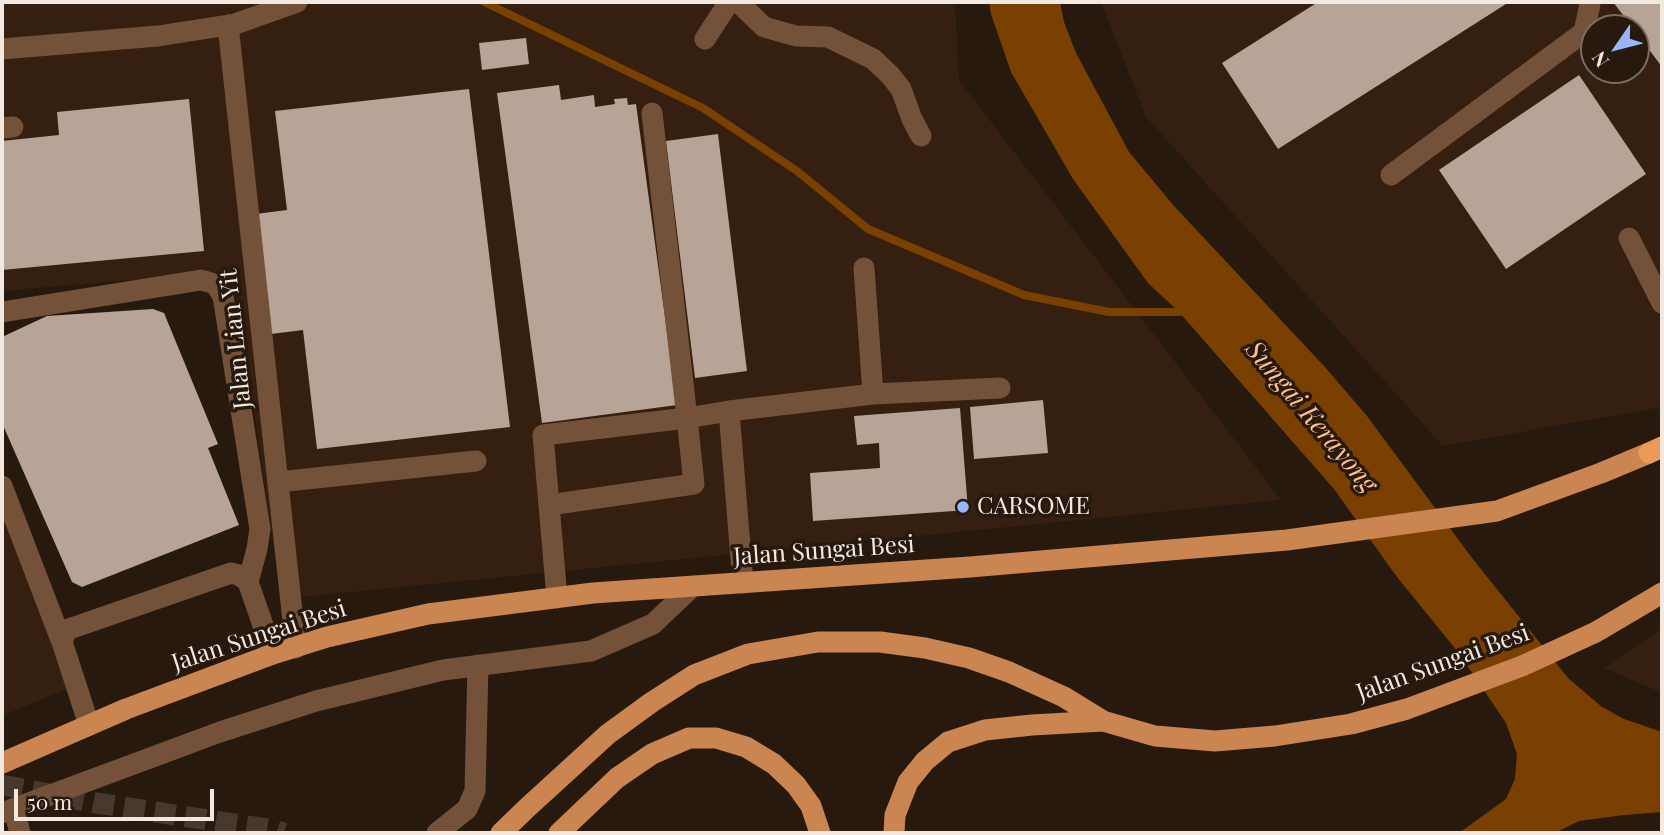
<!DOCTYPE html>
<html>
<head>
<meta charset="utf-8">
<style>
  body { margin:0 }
  #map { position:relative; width:1664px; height:835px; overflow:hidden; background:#28190e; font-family:"Playfair Display",serif }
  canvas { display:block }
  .frame { position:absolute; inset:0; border:4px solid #f4e9e1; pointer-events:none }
  .north { position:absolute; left:1580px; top:14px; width:70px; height:70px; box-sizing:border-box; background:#28190e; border:2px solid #7a6c62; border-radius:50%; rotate:235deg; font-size:19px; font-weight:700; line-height:28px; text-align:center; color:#f4e9e1 }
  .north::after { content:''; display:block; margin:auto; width:24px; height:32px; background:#99b5fd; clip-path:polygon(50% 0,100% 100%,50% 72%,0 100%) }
  .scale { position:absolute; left:14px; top:789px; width:200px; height:32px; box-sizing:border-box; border:4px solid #f4e9e1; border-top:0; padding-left:9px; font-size:21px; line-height:24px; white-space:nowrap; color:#f4e9e1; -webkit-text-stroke:5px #28190e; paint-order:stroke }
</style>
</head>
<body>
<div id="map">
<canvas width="1664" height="835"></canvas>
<div class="frame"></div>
<div class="north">N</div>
<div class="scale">50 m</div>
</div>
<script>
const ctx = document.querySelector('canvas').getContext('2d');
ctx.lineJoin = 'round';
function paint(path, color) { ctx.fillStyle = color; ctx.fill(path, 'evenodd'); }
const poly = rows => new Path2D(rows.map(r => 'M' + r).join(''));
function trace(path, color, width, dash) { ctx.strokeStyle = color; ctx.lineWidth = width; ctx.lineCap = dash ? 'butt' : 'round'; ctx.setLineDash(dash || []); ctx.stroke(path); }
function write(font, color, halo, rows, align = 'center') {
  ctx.font = font + ' "Playfair Display",serif'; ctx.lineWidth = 7; ctx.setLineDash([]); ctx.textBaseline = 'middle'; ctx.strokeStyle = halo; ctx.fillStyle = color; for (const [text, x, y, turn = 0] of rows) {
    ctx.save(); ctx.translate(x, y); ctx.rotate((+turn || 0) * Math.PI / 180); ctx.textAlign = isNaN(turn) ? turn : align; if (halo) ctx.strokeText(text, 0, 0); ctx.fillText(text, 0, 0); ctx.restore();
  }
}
paint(poly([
  [2,2,955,2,959,80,1281,500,281,599,234,271,2,291],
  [1101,2,1662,2,1662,407,1443,446,1146,117],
  [1594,28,1636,28,1636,70,1594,70],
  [2,511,69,688,2,716],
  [1662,628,1662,693,1604,668]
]), '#341f10');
paint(poly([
  [989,2,1060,2,1064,22,1076,53,1129,152,1174,206,1324,366,1367,416,1472,558,1568,678,1602,707,1624,719,1662,732,1662,812,1624,815,1579,821,1555,833,1459,833,1506,799,1515,779,1517,754,1506,723,1458,652,1397,577,1334,489,1179,312,1148,283,1073,179,1011,72,991,14]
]), '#7a4002');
trace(poly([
  [484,2,703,108,797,171,868,229,1024,295,1109,312,1179,312,1189,310]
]), '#7a4002', 8);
paint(poly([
  [1318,2,1504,2,1506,4,1278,149,1222,63],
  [1613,2,1662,2,1662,67,1636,32,1636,28,1633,28],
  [526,38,529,64,482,70,479,43],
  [1579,75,1646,174,1506,269,1439,170],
  [559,85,561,100,594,95,595,107,615,104,614,99,627,98,628,105,636,104,677,405,542,423,497,93],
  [469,89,510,427,317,449,303,330,271,334,256,214,287,210,275,111],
  [189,99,204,251,2,270,2,141,59,135,57,112],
  [718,134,747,371,695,378,666,141],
  [153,309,164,313,218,444,208,448,239,525,82,587,72,582,2,423,2,337,47,316],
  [1043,400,1048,453,974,459,970,407],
  [960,408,968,510,813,521,810,473,880,468,879,443,857,445,854,416]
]), '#b8a496');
trace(poly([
  [2,785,96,803,274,830,284,833]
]), '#47382e', 21, [21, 10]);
trace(poly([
  [738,2,764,27,796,36,828,37,873,59,890,75,901,89,912,119,921,136],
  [228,25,296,648],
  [705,39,729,2],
  [2,49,158,36,235,24,297,2],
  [652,113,687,418,729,411],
  [2,128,13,127],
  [1391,175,1584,32,1590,4,1589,2],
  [1629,238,1662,303],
  [864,268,873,394],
  [2,312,201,280,215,284,223,296,260,529,257,549,248,582],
  [278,482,476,461],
  [2,486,63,645],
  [549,505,694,484,687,418,543,435,557,598],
  [743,583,729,411,873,394,1000,388],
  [89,725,63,645,63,636,69,629,231,573,239,575,248,582,273,654],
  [14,809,20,833],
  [2,813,220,732,316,701,443,670,591,651,653,624,692,587],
  [437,833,467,809,475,791,478,665]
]), '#735239', 21);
trace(poly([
  [2,763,126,709,273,654,327,637,428,614,593,593,970,567,1287,540,1497,511,1601,473,1649,453],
  [501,833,528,807,608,734,652,702,694,675,748,654,818,642,880,642,925,648,969,658,1009,672,1064,697,1103,721,1155,736,1215,741,1275,736,1351,724,1407,709,1522,666,1596,632,1662,593],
  [559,833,617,778,652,754,689,738,716,738,746,747,774,764,796,785,811,806,820,833],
  [894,833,895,815,908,782,925,761,948,742,985,730,1032,725,1103,721]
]), '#ca8550', 21);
trace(poly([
  [1649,453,1662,447]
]), '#ec9a58', 21);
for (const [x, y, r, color] of [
  [963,507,7,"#99b5fd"]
]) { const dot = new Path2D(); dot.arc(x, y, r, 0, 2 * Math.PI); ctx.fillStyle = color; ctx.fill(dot); trace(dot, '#28190e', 2.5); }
write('24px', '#f4e9e1', '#28190e', [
  ["Jalan Lian Yit",236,339,-96],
  ["Jalan Sungai Besi",824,551,-4],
  ["Jalan Sungai Besi",259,636,-18],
  ["Jalan Sungai Besi",1443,663,-20]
]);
write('24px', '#f4e9e1', '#28190e', [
  ["CARSOME",977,507]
], 'left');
write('italic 26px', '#fdbe8f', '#28190e', [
  ["Sungai Kerayong",1311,417,50]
]);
</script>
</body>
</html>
